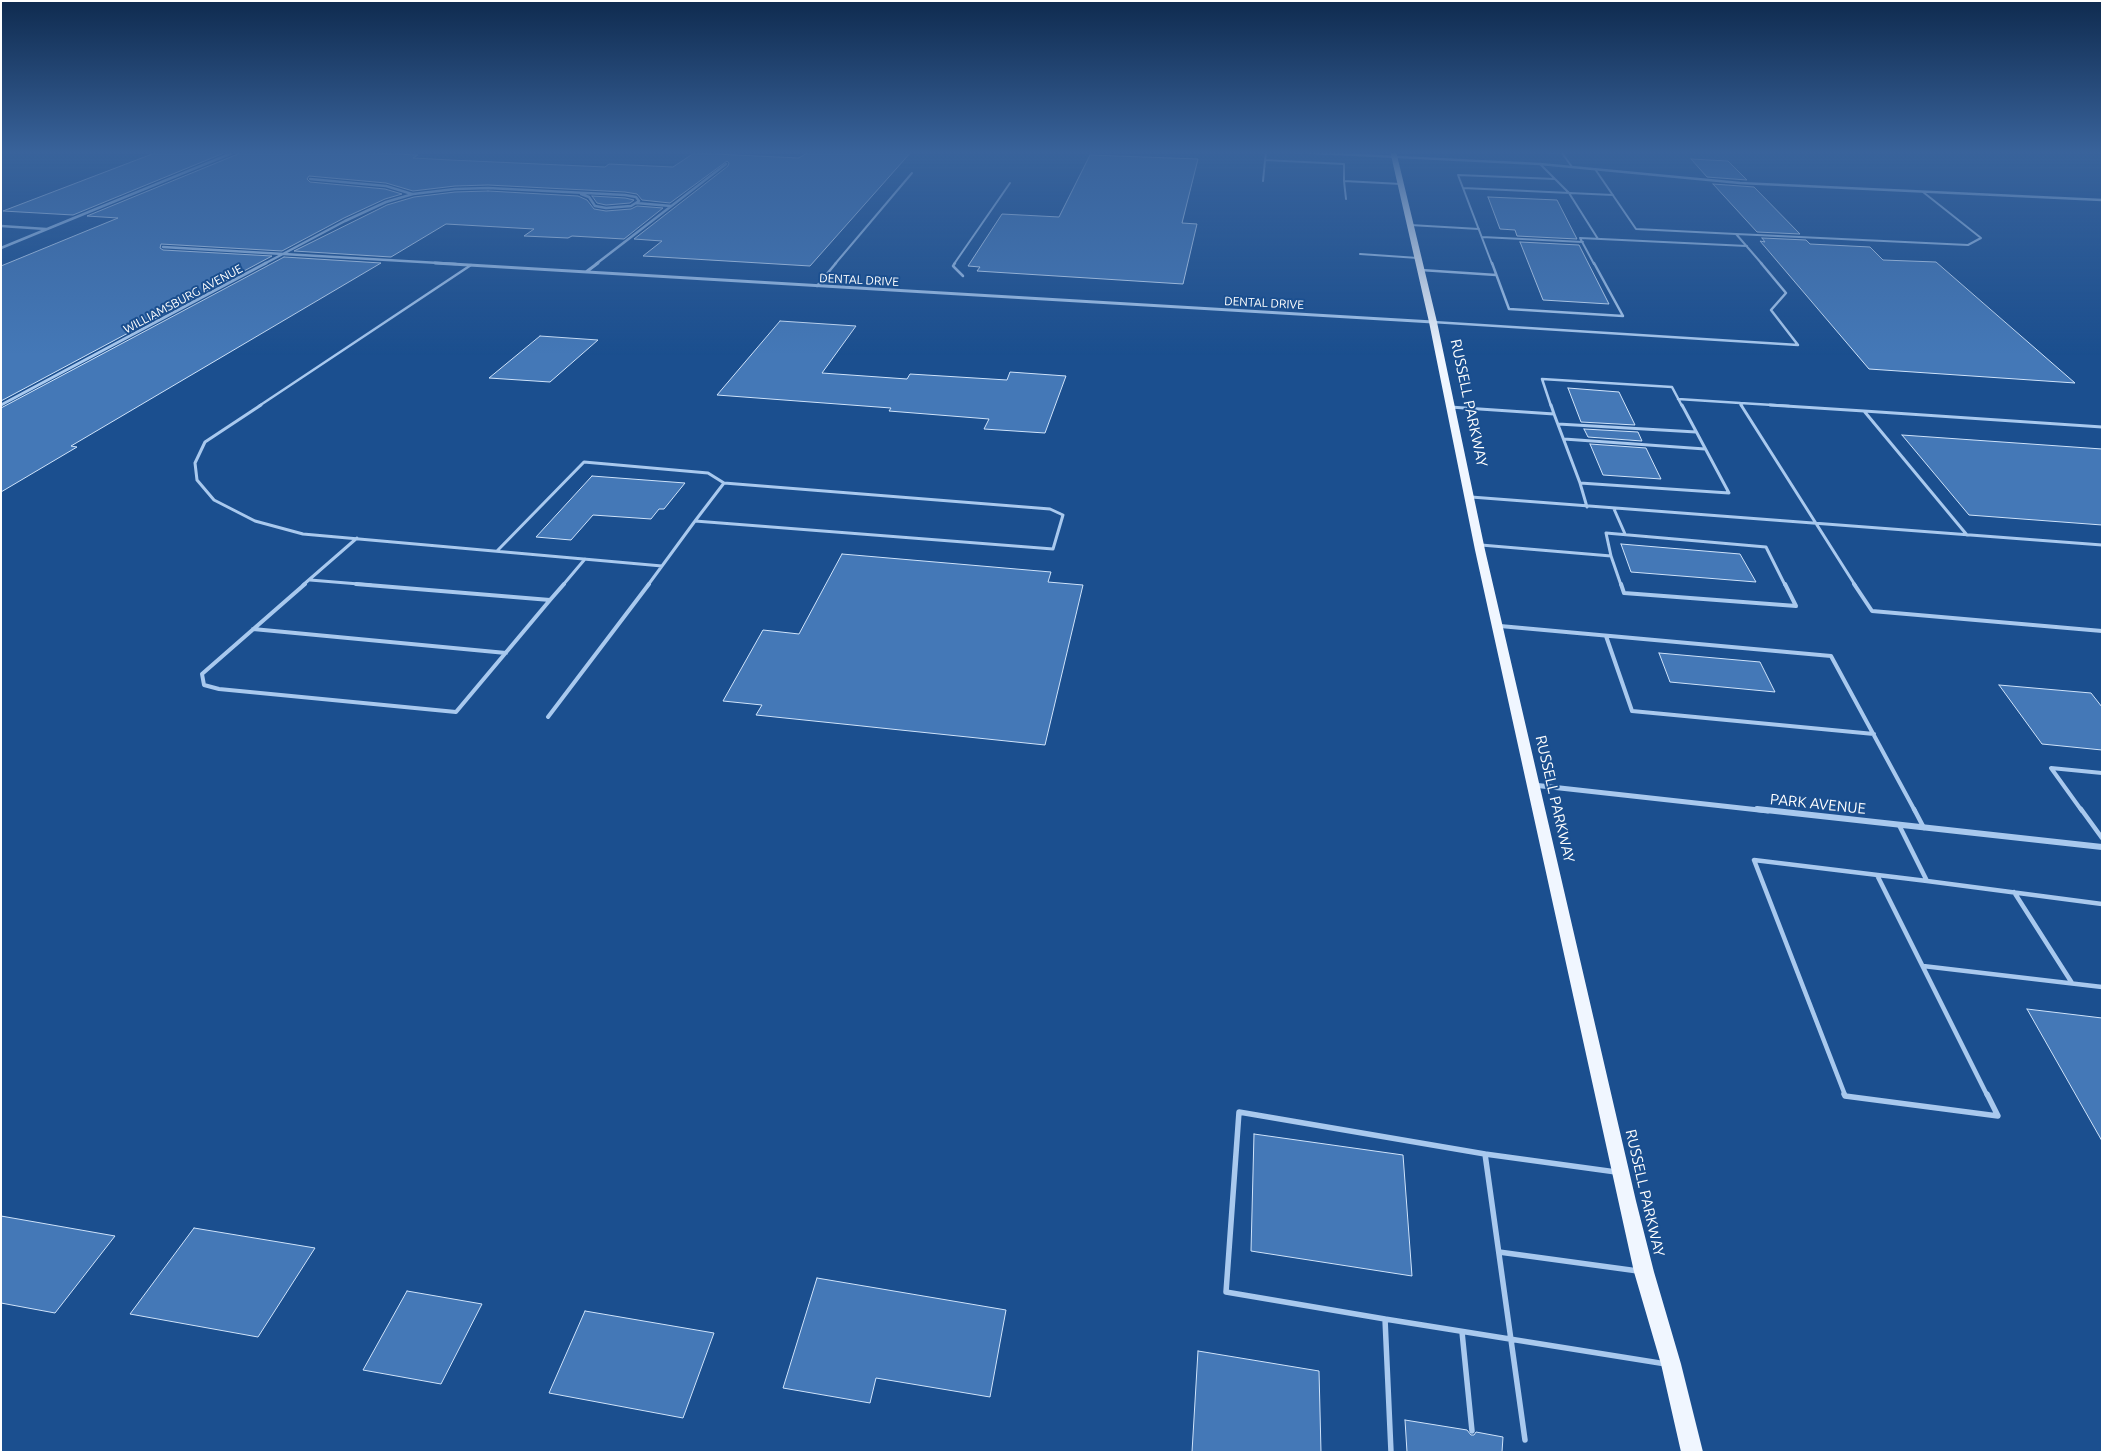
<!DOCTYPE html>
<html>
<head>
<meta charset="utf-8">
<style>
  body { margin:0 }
  #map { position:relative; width:2103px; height:1453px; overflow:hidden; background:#1b4f8f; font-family:Ubuntu,sans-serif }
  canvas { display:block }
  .frame { position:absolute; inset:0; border:2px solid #fff; pointer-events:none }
</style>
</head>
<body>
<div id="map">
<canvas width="2103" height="1453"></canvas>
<div class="frame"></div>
</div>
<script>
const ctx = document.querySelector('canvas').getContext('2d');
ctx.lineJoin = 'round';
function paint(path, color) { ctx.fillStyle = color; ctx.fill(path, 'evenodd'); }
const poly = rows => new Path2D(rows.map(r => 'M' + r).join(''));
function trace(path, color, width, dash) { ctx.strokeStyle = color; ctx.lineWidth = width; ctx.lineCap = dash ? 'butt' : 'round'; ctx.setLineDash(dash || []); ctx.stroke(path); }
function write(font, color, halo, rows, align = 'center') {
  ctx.font = font + ' Ubuntu,sans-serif'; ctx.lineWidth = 4; ctx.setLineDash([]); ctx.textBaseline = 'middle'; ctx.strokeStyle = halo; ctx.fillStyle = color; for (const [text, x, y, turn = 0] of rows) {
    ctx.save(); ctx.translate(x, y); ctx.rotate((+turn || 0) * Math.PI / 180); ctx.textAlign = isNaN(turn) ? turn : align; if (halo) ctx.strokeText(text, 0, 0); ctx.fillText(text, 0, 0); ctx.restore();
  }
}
const building = poly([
  [160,151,229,151,73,215,3,211,160,151],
  [240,151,329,151,418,155,413,158,451,160,605,167,609,164,673,167,694,153,799,158,810,151,912,151,810,266,643,256,662,241,634,239,728,166,729,163,727,161,670,203,642,200,637,194,625,192,488,185,455,186,413,191,386,183,309,176,307,179,310,182,385,189,402,194,385,199,344,218,282,251,161,244,160,248,163,250,272,256,1,401,1,266,118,218,87,216,238,154,240,151],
  [1090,155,1198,159,1182,223,1197,224,1183,284,977,271,980,267,968,266,1002,214,1059,217,1090,155],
  [1691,159,1728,161,1747,180,1707,177,1691,159],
  [1713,184,1754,187,1800,234,1757,232,1713,184],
  [488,191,578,196,587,200,594,209,606,211,631,209,637,206,663,208,624,239,572,236,568,238,524,236,534,229,446,224,391,257,294,251,387,205,414,197,455,192,488,191],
  [592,196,625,198,634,200,630,203,606,205,597,203,592,196],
  [1488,197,1557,200,1577,239,1517,236,1515,230,1500,229,1488,197],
  [1762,238,1806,240,1810,244,1870,247,1883,260,1936,262,2075,383,1869,369,1760,241,1765,242,1762,238],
  [1520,242,1579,245,1609,304,1543,300,1520,242],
  [284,257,381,263,71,446,77,447,1,492,1,408,284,257],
  [780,321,856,326,822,373,907,379,910,374,1007,380,1010,372,1066,376,1045,433,984,429,989,419,889,411,891,408,717,395,780,321],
  [540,336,598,340,550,382,489,378,540,336],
  [1568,388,1619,392,1635,425,1581,422,1568,388],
  [1584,429,1638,432,1642,441,1588,437,1584,429],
  [1902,435,2102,449,2102,525,1969,515,1902,435],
  [1590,444,1646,448,1661,479,1603,475,1590,444],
  [592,476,685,483,664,509,659,509,651,519,593,515,571,540,536,537,592,476],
  [1621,544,1740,554,1756,582,1631,572,1621,544],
  [842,554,1051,572,1048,582,1083,585,1045,745,756,715,762,705,723,701,763,630,799,634,842,554],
  [1659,653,1760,662,1775,692,1670,682,1659,653],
  [1999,685,2091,693,2102,707,2102,750,2042,744,1999,685],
  [2027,1009,2102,1018,2102,1141,2027,1009],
  [1254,1134,1403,1155,1412,1276,1251,1251,1254,1134],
  [1,1216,115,1236,55,1313,1,1303,1,1216],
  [194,1228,315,1248,258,1337,130,1314,194,1228],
  [817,1278,1006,1310,990,1397,876,1378,870,1403,783,1388,817,1278],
  [407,1291,482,1304,441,1384,363,1370,407,1291],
  [585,1311,714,1333,683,1418,549,1393,585,1311],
  [1198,1351,1319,1371,1321,1452,1192,1452,1198,1351],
  [1405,1420,1467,1430,1471,1435,1474,1435,1476,1432,1503,1437,1502,1452,1407,1452,1405,1420]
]);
paint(building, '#4478b7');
trace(building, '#cfe3fa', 1);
trace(poly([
  [1532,151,1562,153,1572,167],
  [1265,160,1344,164,1344,181],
  [1540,164,1569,193,1598,239],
  [1595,169,1636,229,1736,234,1762,264],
  [1263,181,1266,151],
  [1463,188,1458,175,1555,179],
  [1346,199,1344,181,1401,184],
  [1410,225,1479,229],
  [1736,234,1968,245,1981,238,1923,192],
  [1482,237,1583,242],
  [1360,254,1418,258],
  [835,264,912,173],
  [954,264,1010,183],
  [1492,264,1463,188,1613,195],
  [1594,264,1580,238,1747,246]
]), '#a9c9ee', 2);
trace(poly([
  [955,263,953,266,963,276],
  [1492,263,1509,309,1623,316,1594,263],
  [1421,270,1496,275],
  [817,286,836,263],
  [1433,322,1798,345,1771,310,1786,293,1761,263],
  [1678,399,1740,403],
  [259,406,471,265],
  [1551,406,1542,379,1672,387,1682,406],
  [1742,406,1740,403,1789,406]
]), '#a9c9ee', 2.5);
trace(poly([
  [261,405,205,442,195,463,197,480,214,500,255,521,303,534,662,566,695,521],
  [1551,405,1554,414],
  [1741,405,1855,585],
  [1770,405,1864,411],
  [1450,407,1554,414],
  [1554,414,1580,483,1729,493,1682,405],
  [1558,424,1696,432],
  [1564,439,1705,449],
  [724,483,1050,509,1063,515,1053,549,695,521,724,483],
  [1580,483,1587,507],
  [1471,497,2102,545],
  [1614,509,1625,534],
  [1967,535,1864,411,2102,427],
  [1481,545,1611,556],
  [497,551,584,462,708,473,724,483],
  [1611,556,1621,585],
  [1611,556,1606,533,1766,547,1785,585],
  [310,580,371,585],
  [303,585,357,538],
  [563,585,585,559],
  [648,585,662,566]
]), '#a9c9ee', 3);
trace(poly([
  [305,584,202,674,204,685,219,689,456,712,550,600,356,584],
  [1621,584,1624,593,1796,606,1785,584],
  [1854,584,1872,611,2102,631],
  [550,600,564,584],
  [1500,626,1831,656,1915,811],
  [253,629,506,653],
  [1606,636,1632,711,1874,734],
  [548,717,649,584],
  [2082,811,2051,768,2102,773]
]), '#a9c9ee', 4);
trace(poly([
  [1914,809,1924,828],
  [2081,809,2102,838],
  [1877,875,1987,1095],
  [1927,881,2102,904],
  [2014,892,2072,983],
  [1923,966,2102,987],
  [1845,1095,1754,860,1927,881,1899,825]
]), '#a9c9ee', 4.5);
trace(poly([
  [1844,1094,1845,1096,1998,1116,1987,1094],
  [1499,1252,1638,1271],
  [1385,1319,1226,1292,1239,1112,1485,1154],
  [1462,1332,1472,1431],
  [1525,1440,1485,1154,1616,1172],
  [1391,1452,1385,1319,1666,1364]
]), '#a9c9ee', 5.5);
trace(poly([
  [1276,151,1540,164,1740,183,2102,200],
  [310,179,386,186,412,194],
  [636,203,671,206],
  [1,226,46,229],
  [163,247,456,264],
  [1,248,237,151],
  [264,264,345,221,386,202,413,194,455,189,488,188,625,195,636,197,639,201,631,206,606,208,595,206,589,197,581,194],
  [596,264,726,164]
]), '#a9c9ee', 2.5);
trace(poly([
  [435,263,1433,322],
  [586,272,598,263],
  [1,405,266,263]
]), '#a9c9ee', 3);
trace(poly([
  [1533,785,1768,811]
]), '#a9c9ee', 5);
trace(poly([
  [1757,809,2102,847]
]), '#a9c9ee', 6);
paint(poly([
  [1390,151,1396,151,1437,322,1485,550,1636,1201,1654,1272,1681,1364,1703,1452,1681,1452,1661,1364,1634,1272,1475,550,1429,322,1390,151]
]), '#f0f6ff');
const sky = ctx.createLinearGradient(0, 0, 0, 355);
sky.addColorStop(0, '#0f2b4f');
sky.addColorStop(0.43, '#39639b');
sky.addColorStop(1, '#39639b00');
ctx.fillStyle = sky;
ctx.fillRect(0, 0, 2103, 355);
write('12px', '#fff', '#1b4f8f', [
  ["DENTAL DRIVE",859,280,3],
  ["WILLIAMSBURG AVENUE",183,299,-28],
  ["DENTAL DRIVE",1264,303,3]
]);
write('15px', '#fff', '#1b4f8f', [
  ["RUSSELL PARKWAY",1469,403,78],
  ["RUSSELL PARKWAY",1555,799,77],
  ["PARK AVENUE",1818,804,6],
  ["RUSSELL PARKWAY",1645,1193,77]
]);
</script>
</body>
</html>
